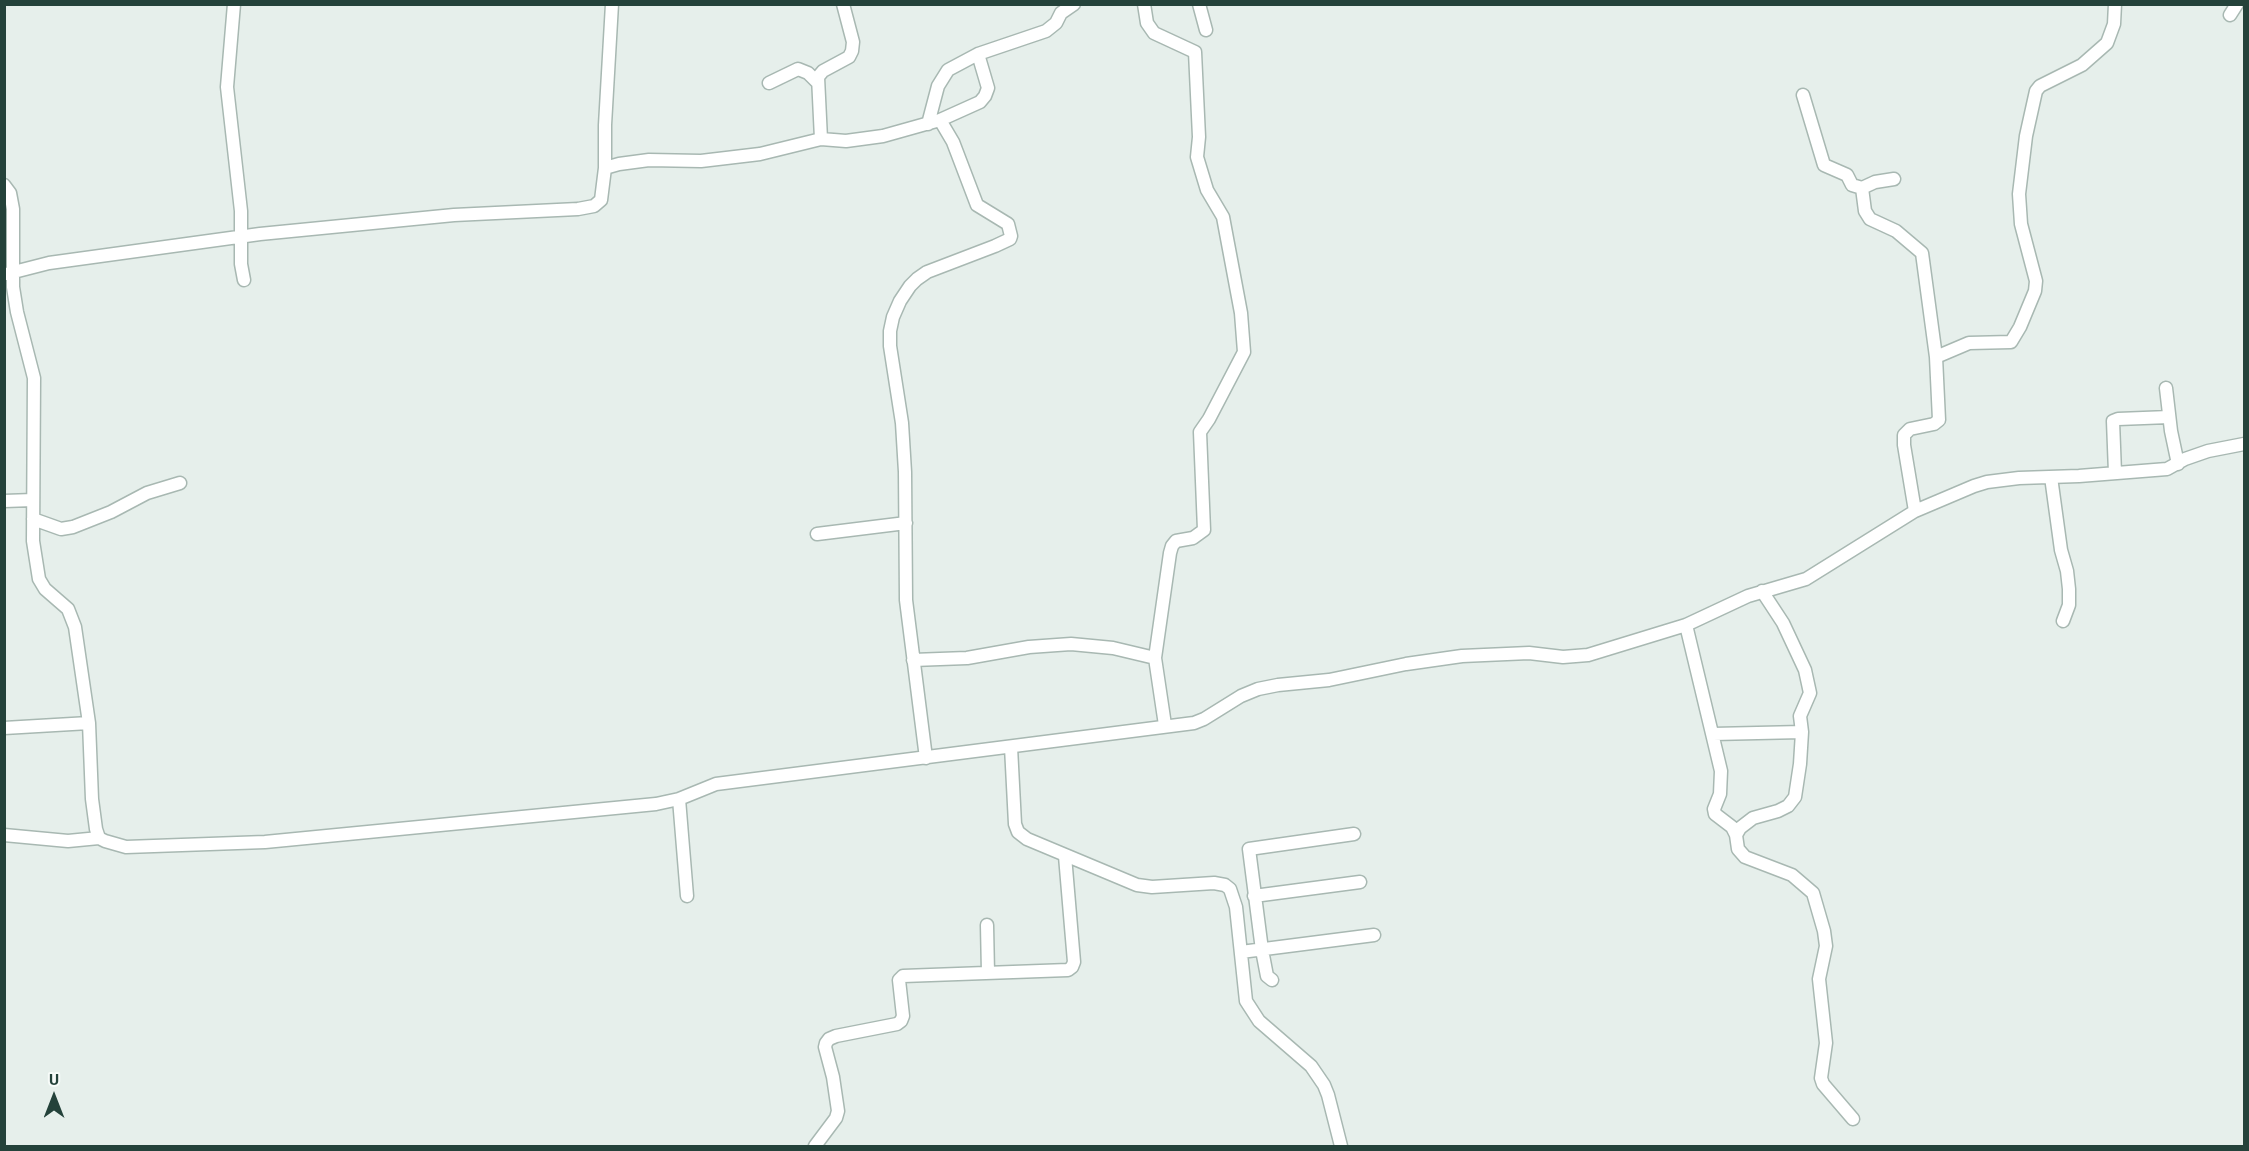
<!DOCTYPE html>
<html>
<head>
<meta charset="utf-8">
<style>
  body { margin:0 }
  #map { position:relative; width:2249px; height:1151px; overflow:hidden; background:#e6efeb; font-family:Barlow,sans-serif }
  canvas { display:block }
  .frame { position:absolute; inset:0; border:6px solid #24423a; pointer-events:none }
  .north { position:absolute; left:24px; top:1067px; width:60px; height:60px; -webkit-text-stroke:4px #f7fbf9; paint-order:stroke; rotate:0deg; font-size:16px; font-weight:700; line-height:24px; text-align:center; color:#24423a }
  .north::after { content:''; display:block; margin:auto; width:21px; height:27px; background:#24423a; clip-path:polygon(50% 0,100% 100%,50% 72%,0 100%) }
</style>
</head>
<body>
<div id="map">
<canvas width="2249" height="1151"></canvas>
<div class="frame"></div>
<div class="north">U</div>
</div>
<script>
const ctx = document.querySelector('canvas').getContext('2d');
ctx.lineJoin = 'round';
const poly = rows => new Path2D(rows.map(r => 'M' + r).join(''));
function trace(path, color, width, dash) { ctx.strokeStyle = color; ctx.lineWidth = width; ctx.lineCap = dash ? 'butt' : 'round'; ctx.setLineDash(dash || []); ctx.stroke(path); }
const minor = poly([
  [234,4,227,87,241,211,241,264,244,280],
  [1144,4,1147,23,1154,33,1195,52,1199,137,1197,157,1207,190,1223,217,1241,313,1244,352,1209,419,1200,432,1204,530,1193,538,1176,541,1172,546,1170,553,1155,658,1165,725],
  [1199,4,1206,30],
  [2230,15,2237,4],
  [769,83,798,69,808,73,818,83],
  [1803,95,1824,165,1847,175,1852,185,1862,188],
  [940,120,980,102,985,96,988,88,978,54],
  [928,124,938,86,948,70,978,54,1046,31,1056,23,1061,13,1074,4],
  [821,139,818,77,823,71,849,57,852,51,853,42,843,4],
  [605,168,605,125,612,4],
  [1894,179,1875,182,1862,188,1865,211,1870,219,1896,231,1922,253,1936,357],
  [4,185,10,193,13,209,13,287,17,312,34,378,33,541,39,579,45,589,68,609,75,627,89,723,92,799,96,829,99,838,105,841,126,847,265,842,656,804,679,799,716,784,1194,723,1204,719,1241,696,1258,689,1278,685,1329,680,1406,664,1462,656,1529,653,1563,657,1588,655,1686,625,1748,596,1806,579,1915,511,1974,486,1987,482,2019,478,2079,476,2167,469,2185,459,2208,451,2244,444],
  [6,274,49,263,260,234,454,215,578,209,594,206,601,200,605,168,619,164,649,160,701,161,760,154,821,139,846,141,883,136,940,120,953,142,977,205,1008,224,1011,236,1010,239,995,246,927,272,917,279,910,286,900,301,893,317,890,331,890,346,902,423,905,472,906,600,926,758],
  [2166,388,2171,431,2178,464],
  [2115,473,2113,421,2118,419,2169,417],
  [2051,477,2061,550,2067,571,2069,589,2069,605,2063,621],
  [4,501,33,500],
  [1915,511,1904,445,1904,435,1910,429,1934,424,1939,420,1936,357,1969,343,2011,342,2020,327,2035,291,2036,281,2021,224,2019,194,2026,136,2036,91,2040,86,2082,65,2107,43,2114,24,2115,4],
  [33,519,61,529,73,527,111,512,147,493,180,483],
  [817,534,906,523],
  [1762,591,1783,623,1805,670,1810,693,1800,716,1802,732,1800,764,1795,797,1788,806,1778,811,1753,818,1740,828,1736,835,1738,849,1745,857,1792,875,1813,893,1824,931,1826,946,1819,979,1826,1043,1821,1078,1823,1084,1853,1119],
  [1686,625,1721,771,1720,794,1714,809,1715,814,1732,827,1736,835],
  [913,660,967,658,1029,647,1071,644,1113,648,1155,658],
  [4,728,89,723],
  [1713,734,1802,732],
  [1011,747,1015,824,1018,832,1027,839,1137,885,1152,887,1214,883,1225,885,1230,889,1236,907,1246,1001,1259,1021,1311,1066,1324,1085,1328,1095,1341,1146],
  [679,799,687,896],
  [4,835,68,841,99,838],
  [1254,896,1360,882],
  [987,925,988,973],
  [1241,952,1374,935],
  [1272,980,1267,976,1262,950,1249,849,1354,834],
  [815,1146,836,1118,838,1111,833,1077,825,1047,826,1043,829,1039,836,1036,897,1024,901,1021,903,1016,899,980,903,976,1068,970,1072,967,1074,962,1065,856]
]);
trace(minor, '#a8b8b2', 15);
trace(minor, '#fff', 12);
</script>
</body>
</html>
